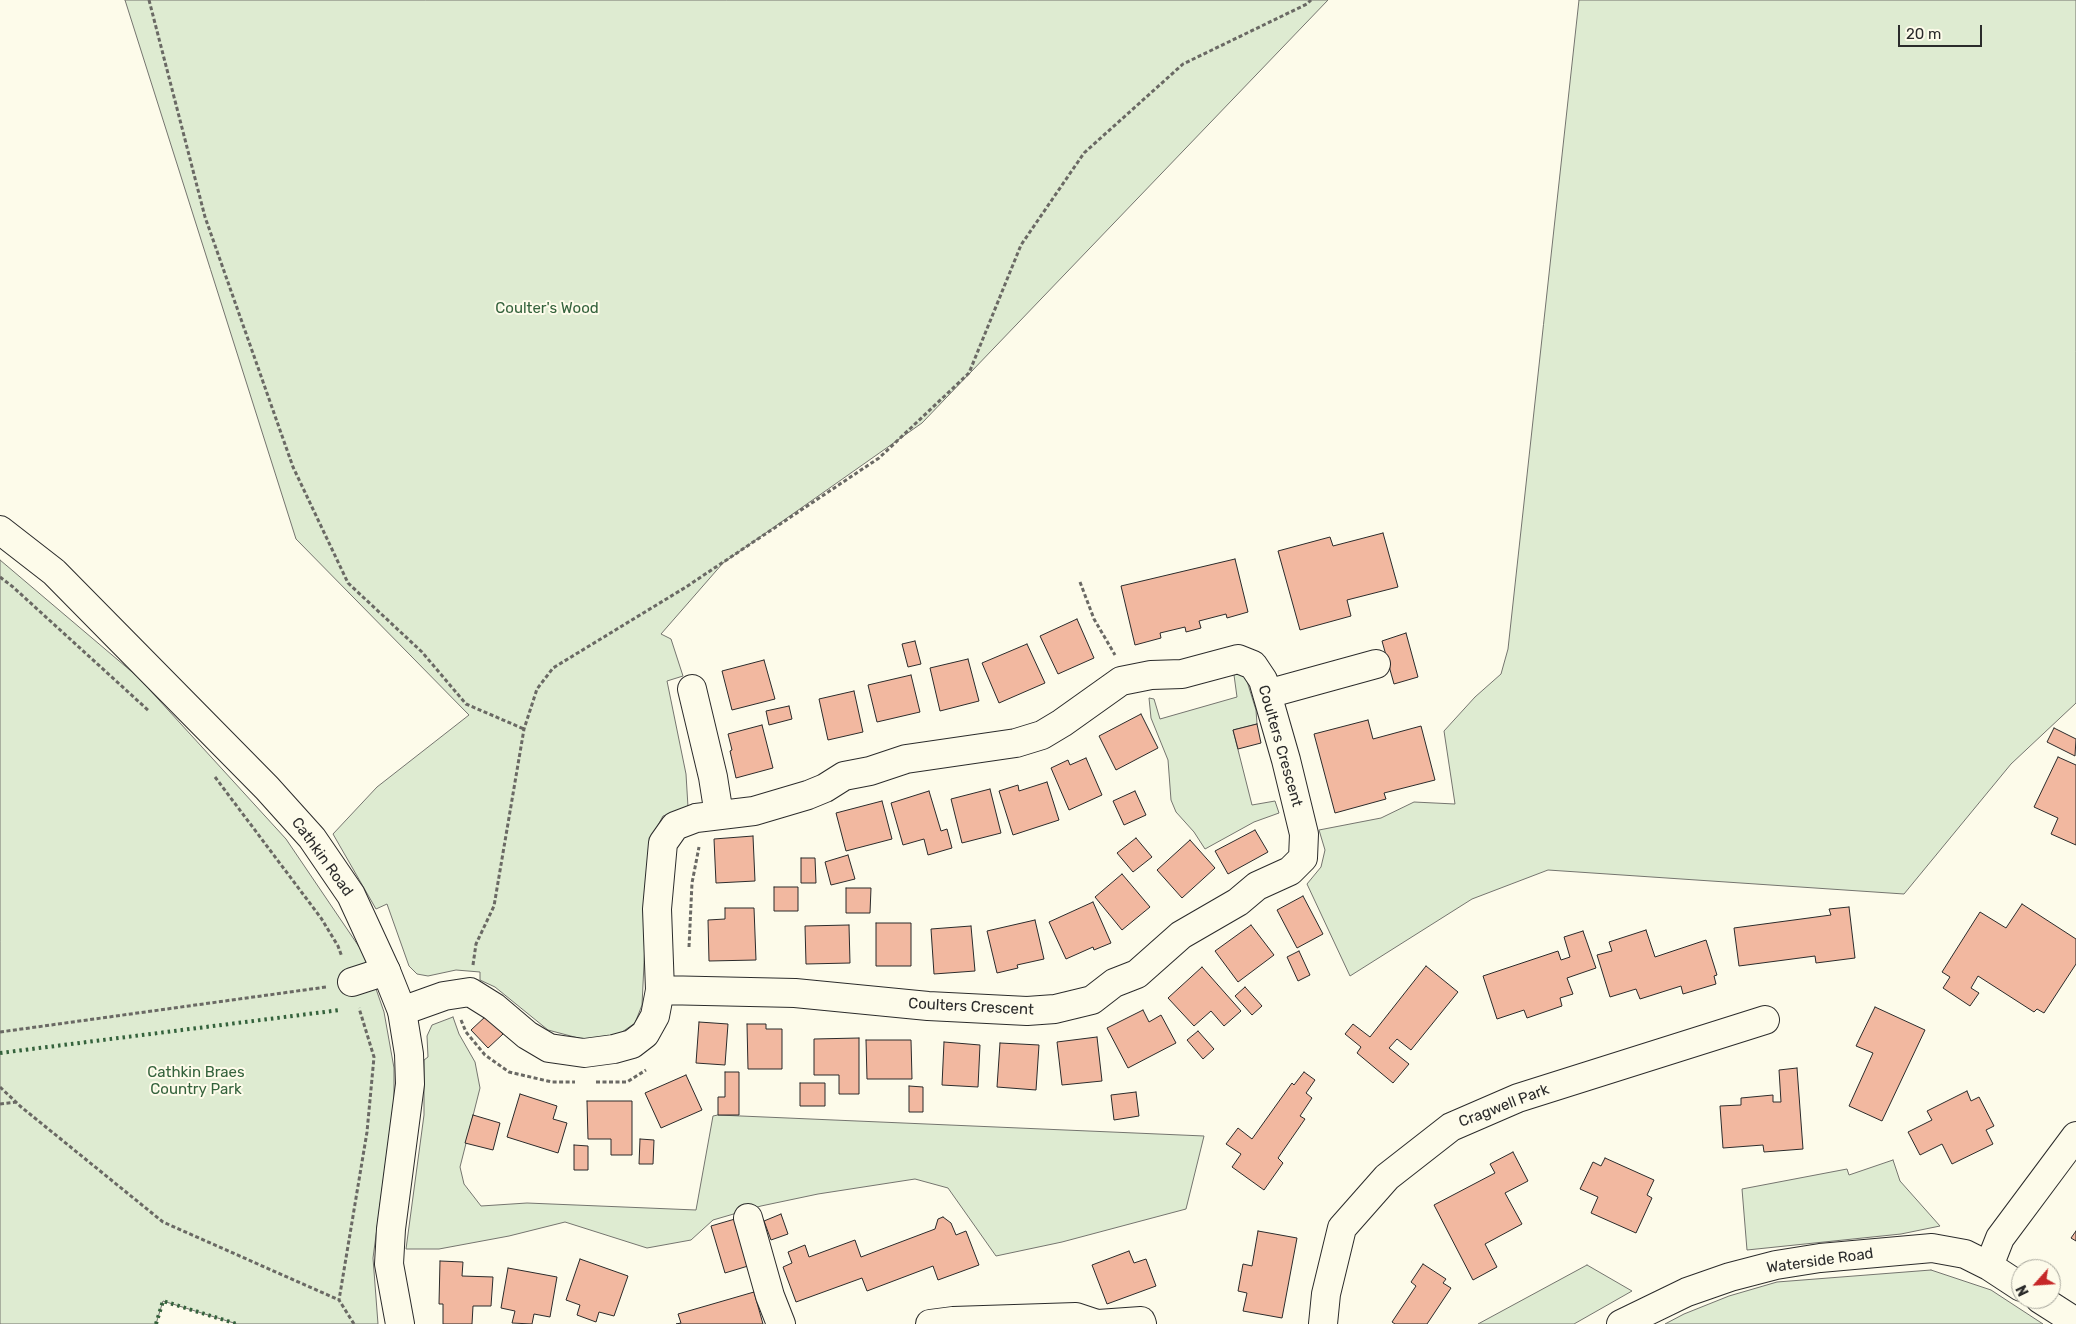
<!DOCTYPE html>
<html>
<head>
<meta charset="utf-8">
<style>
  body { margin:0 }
  #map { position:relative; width:2076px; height:1324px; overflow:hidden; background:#fdfbea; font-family:Rubik,sans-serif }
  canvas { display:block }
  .north { position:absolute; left:2011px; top:1259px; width:50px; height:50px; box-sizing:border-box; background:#fdfbea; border:1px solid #a9a89e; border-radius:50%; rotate:244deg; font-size:14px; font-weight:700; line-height:20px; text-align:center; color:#2b2b2b }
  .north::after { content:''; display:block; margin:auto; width:18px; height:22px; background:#c62828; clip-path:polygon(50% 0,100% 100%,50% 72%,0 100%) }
  .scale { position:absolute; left:1898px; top:25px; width:84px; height:22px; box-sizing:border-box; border:2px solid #2b2b2b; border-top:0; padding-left:6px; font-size:15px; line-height:18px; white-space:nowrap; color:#2b2b2b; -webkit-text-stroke:4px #fdfbea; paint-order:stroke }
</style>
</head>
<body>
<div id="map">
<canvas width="2076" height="1324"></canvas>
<div class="north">N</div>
<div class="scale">20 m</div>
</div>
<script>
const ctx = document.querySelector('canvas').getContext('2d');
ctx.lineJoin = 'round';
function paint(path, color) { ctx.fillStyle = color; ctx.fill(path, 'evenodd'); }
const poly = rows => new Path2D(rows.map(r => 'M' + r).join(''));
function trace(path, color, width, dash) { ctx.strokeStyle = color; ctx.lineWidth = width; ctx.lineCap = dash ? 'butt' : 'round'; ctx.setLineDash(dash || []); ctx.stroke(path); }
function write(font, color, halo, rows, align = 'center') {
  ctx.font = font + ' Rubik,sans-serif'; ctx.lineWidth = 4; ctx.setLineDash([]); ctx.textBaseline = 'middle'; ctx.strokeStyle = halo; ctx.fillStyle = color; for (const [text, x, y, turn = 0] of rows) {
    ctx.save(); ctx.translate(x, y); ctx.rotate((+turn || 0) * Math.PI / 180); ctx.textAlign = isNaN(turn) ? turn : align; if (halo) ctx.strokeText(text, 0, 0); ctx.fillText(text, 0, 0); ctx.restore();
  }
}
const green = poly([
  [125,0,1328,0,922,423,723,563,661,634,671,639,683,676,667,681,686,774,688,807,663,816,650,840,642,1005,635,1023,615,1037,582,1039,548,1030,495,987,480,980,480,972,456,970,428,976,417,974,409,966,387,904,376,909,333,834,377,787,469,715,296,539,125,0],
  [1579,0,2076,0,2076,703,2011,764,1904,894,1548,870,1472,899,1350,976,1307,884,1321,867,1325,850,1319,830,1381,818,1414,802,1455,804,1444,731,1475,697,1501,674,1508,649,1579,0],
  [0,560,138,677,286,839,364,954,384,1012,394,1068,394,1100,373,1258,378,1324,237,1324,163,1301,156,1324,0,1324,0,560],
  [1238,668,1246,678,1256,710,1257,724,1233,730,1252,805,1275,801,1279,813,1254,822,1205,849,1194,832,1176,812,1171,800,1168,760,1151,718,1149,698,1154,699,1160,719,1237,697,1234,675,1238,668],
  [453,1017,459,1034,475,1062,480,1088,460,1167,464,1184,481,1206,527,1203,696,1210,713,1116,718,1115,1204,1136,1186,1209,1062,1242,996,1256,948,1188,915,1179,818,1194,761,1206,713,1220,691,1240,647,1248,565,1222,509,1236,439,1249,406,1249,424,1115,424,1060,428,1057,427,1036,432,1025,453,1017],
  [1893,1160,1900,1181,1940,1226,1901,1234,1747,1250,1742,1189,1847,1169,1849,1175,1893,1160],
  [1587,1265,1632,1291,1574,1324,1478,1324,1587,1265],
  [1931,1270,1991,1290,2043,1324,1665,1324,1684,1314,1729,1296,1777,1282,1931,1270]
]);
paint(green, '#deebd1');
trace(green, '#74746e', 1);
const building = poly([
  [1383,533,1398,587,1347,600,1351,616,1300,630,1278,551,1330,537,1333,546,1383,533],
  [1235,559,1248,612,1227,618,1226,614,1199,621,1201,628,1186,632,1185,627,1160,633,1161,638,1135,645,1121,586,1235,559],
  [1077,619,1094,658,1058,674,1040,636,1077,619],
  [1406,633,1418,677,1394,684,1382,641,1406,633],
  [915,641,921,664,908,667,902,644,915,641],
  [1027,644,1045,683,999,703,982,663,1027,644],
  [968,659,979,701,940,711,930,668,968,659],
  [764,660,775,699,732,710,722,671,764,660],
  [911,675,920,712,877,722,868,685,911,675],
  [854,691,863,732,828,740,819,699,854,691],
  [789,706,792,719,769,725,766,711,789,706],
  [1141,714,1158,748,1116,770,1099,736,1141,714],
  [1368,720,1373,739,1421,726,1435,780,1384,793,1386,799,1335,813,1314,734,1368,720],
  [1257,724,1261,743,1238,749,1233,730,1257,724],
  [762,725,773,768,736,778,730,751,732,750,728,734,762,725],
  [2054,728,2076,739,2075,756,2047,742,2054,728],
  [2058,757,2076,765,2076,845,2051,834,2058,818,2034,807,2058,757],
  [1086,758,1102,795,1069,810,1051,768,1068,760,1070,765,1086,758],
  [1047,782,1059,820,1013,835,999,791,1018,785,1019,791,1047,782],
  [990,789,1001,833,962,843,951,799,990,789],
  [929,791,941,831,947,829,952,848,928,855,924,839,903,845,891,803,929,791],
  [1135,791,1146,815,1124,825,1113,801,1135,791],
  [882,801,892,839,846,851,836,813,882,801],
  [1255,830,1268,852,1228,874,1215,851,1255,830],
  [753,836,755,881,716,883,714,839,753,836],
  [1136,838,1152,857,1133,872,1117,853,1136,838],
  [1190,840,1215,868,1182,898,1157,870,1190,840],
  [848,855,855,879,831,885,825,862,848,855],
  [801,858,815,858,816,883,801,883,801,858],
  [1122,874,1150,907,1122,930,1095,897,1122,874],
  [774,887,798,887,798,911,774,911,774,887],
  [846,888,871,888,870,913,846,913,846,888],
  [1303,896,1323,934,1297,948,1277,910,1303,896],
  [1093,902,1111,943,1094,950,1093,947,1066,959,1049,922,1093,902],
  [2022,904,2076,939,2076,964,2044,1013,2037,1009,2034,1012,1978,976,1971,988,1979,993,1970,1006,1943,988,1950,977,1942,972,1980,912,2006,928,2022,904],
  [1849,907,1855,958,1816,963,1815,956,1739,966,1734,928,1831,915,1829,909,1849,907],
  [725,908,754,908,756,960,709,961,708,920,725,919,725,908],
  [1035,920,1044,959,1017,965,1018,968,997,973,987,931,1035,920],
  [876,923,911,923,911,966,876,966,876,923],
  [849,925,850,963,806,964,805,926,849,925],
  [1251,925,1274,955,1238,982,1215,951,1251,925],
  [971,926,975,971,934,974,931,929,971,926],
  [1646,930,1655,957,1706,940,1717,975,1714,976,1716,984,1683,994,1681,986,1640,999,1636,989,1610,997,1597,955,1612,951,1609,942,1646,930],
  [1583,931,1596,968,1567,978,1573,994,1560,998,1562,1006,1527,1018,1524,1010,1497,1019,1483,976,1558,951,1561,960,1570,957,1564,937,1583,931],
  [1299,951,1310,975,1298,981,1287,957,1299,951],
  [1426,966,1458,992,1411,1050,1397,1039,1389,1048,1409,1064,1393,1083,1357,1053,1361,1047,1345,1034,1353,1024,1370,1037,1426,966],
  [1202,967,1241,1011,1224,1026,1211,1011,1194,1026,1168,998,1202,967],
  [1245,987,1262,1006,1252,1015,1235,996,1245,987],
  [1875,1007,1925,1030,1882,1121,1849,1106,1873,1053,1856,1046,1875,1007],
  [1143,1010,1149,1022,1161,1015,1176,1043,1128,1068,1107,1028,1143,1010],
  [486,1016,503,1034,488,1048,471,1030,486,1016],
  [699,1022,728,1024,725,1065,696,1063,699,1022],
  [747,1024,766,1024,766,1029,782,1029,782,1069,748,1069,747,1024],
  [1198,1031,1214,1049,1203,1059,1187,1040,1198,1031],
  [1097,1037,1102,1081,1062,1085,1057,1042,1097,1037],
  [859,1038,859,1094,839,1094,839,1075,814,1075,814,1039,859,1038],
  [866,1040,911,1040,912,1079,867,1079,866,1040],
  [944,1042,980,1045,978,1087,942,1085,944,1042],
  [1000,1043,1039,1045,1036,1090,997,1087,1000,1043],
  [1797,1068,1803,1149,1764,1152,1763,1145,1723,1148,1720,1106,1741,1105,1741,1098,1773,1095,1773,1102,1781,1102,1779,1070,1797,1068],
  [725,1072,739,1072,739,1115,718,1115,718,1097,725,1097,725,1072],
  [1304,1072,1315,1080,1306,1093,1312,1098,1300,1116,1305,1119,1278,1158,1283,1163,1264,1190,1232,1167,1241,1154,1226,1144,1238,1128,1252,1139,1292,1083,1294,1085,1304,1072],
  [686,1075,702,1110,661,1128,645,1093,686,1075],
  [800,1083,825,1083,825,1106,800,1106,800,1083],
  [909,1086,923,1087,923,1112,909,1112,909,1086],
  [1967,1091,1971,1101,1979,1097,1994,1126,1986,1130,1993,1144,1952,1164,1942,1144,1920,1155,1908,1132,1932,1120,1927,1111,1967,1091],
  [1136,1092,1139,1116,1114,1120,1111,1095,1136,1092],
  [520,1094,557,1106,553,1119,567,1123,558,1153,507,1137,520,1094],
  [587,1101,632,1101,632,1155,611,1155,611,1139,588,1139,587,1101],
  [473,1115,500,1123,493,1150,465,1143,473,1115],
  [640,1139,654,1140,653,1164,639,1164,640,1139],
  [574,1145,588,1146,588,1170,574,1170,574,1145],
  [1513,1152,1528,1181,1505,1193,1522,1224,1485,1244,1497,1267,1473,1280,1434,1205,1495,1173,1490,1164,1513,1152],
  [1605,1158,1654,1180,1647,1195,1652,1198,1636,1233,1591,1213,1598,1197,1580,1189,1593,1162,1601,1166,1605,1158],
  [781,1214,788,1234,771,1240,764,1221,781,1214],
  [943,1217,951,1223,956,1235,966,1231,979,1265,938,1280,933,1266,867,1291,862,1278,796,1302,783,1267,792,1263,788,1252,805,1245,809,1257,855,1240,861,1257,935,1229,938,1219,943,1217],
  [735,1219,748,1266,725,1273,711,1226,735,1219],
  [1258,1231,1297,1238,1282,1318,1243,1311,1247,1293,1238,1291,1243,1264,1252,1266,1258,1231],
  [2076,1231,2076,1241,2071,1238,2076,1231],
  [1129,1251,1134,1263,1146,1259,1156,1286,1107,1304,1092,1265,1129,1251],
  [580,1259,628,1276,614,1316,599,1312,596,1322,577,1315,580,1305,566,1300,580,1259],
  [440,1261,463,1262,462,1276,493,1277,491,1306,473,1306,472,1324,443,1324,443,1304,439,1304,440,1261],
  [1423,1264,1446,1279,1443,1283,1451,1288,1427,1324,1395,1324,1392,1322,1416,1286,1411,1282,1423,1264],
  [508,1268,557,1277,550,1317,534,1314,532,1324,512,1323,515,1311,501,1308,508,1268],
  [754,1292,763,1324,676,1324,681,1323,678,1314,754,1292]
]);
paint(building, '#f2b8a0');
trace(building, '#2b2b2b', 1);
const minor = poly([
  [692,689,713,777,719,815],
  [1267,694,1376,664],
  [352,982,386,971],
  [402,1011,444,996,470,992,494,1007,527,1035,549,1048,584,1053,614,1049,632,1044,645,1034,655,1016,660,990,795,993,928,1006,1027,1011,1055,1009,1092,1000,1114,983,1137,974,1181,935,1238,902,1257,886,1290,871,1303,858,1304,834,1286,760,1263,680,1253,665,1238,659,1182,674,1151,675,1121,681,1062,723,1042,735,1016,743,906,759,870,771,844,776,825,788,808,795,754,811,696,818,675,826,663,843,657,909,660,990],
  [748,1218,770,1296,781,1324],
  [1989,1266,2000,1238,2076,1136],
  [2040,1299,2076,1322],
  [930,1324,953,1321,1076,1317,1097,1324],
  [1098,1324,1141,1321,1142,1324],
  [1323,1324,1326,1294,1342,1228,1387,1177,1451,1127,1518,1098,1765,1020],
  [1621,1324,1687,1292,1730,1277,1776,1265,1820,1258,1932,1248,1965,1254,1989,1266,2021,1287]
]);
const major = poly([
  [0,530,54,572,267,788,312,838,351,895,386,971,402,1011,409,1054,410,1084,391,1229,389,1264,400,1324]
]);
trace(minor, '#2b2b2b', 30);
trace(major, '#2b2b2b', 30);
trace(poly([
  [149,0,205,217,293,467,348,583,422,652,466,704,524,729],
  [0,577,13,587,149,711],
  [1080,582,1094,619,1115,655],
  [215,777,321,918,338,946,342,957],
  [689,947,692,883,699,847],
  [473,965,476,944,494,906,524,729,537,689,553,668,686,587,879,458,969,373,1021,245,1084,153,1183,64,1307,4,1311,0],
  [461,1020,466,1032,485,1055,509,1072,552,1082,575,1082],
  [0,1032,326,987],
  [596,1082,627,1082,646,1070],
  [0,1087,20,1106,163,1222,339,1300],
  [0,1104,16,1102],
  [354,1324,339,1300,367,1132,374,1057,359,1008]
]), '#6a6964', 3, [4, 2.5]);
trace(minor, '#fdfbea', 28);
trace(major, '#fdfbea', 28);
trace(poly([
  [0,1053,340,1010],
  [156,1324,163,1301,237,1324]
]), '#34623c', 4, [2.5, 4]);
write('15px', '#34623c', '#fdfbea', [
  ["Coulter's Wood",547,309],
  ["Cathkin Braes",196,1073],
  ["Country Park",196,1090]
]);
write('15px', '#2b2b2b', '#fdfbea', [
  ["Coulters Crescent",1280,746,74],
  ["Cathkin Road",322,857,54],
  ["Coulters Crescent",971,1007,3],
  ["Cragwell Park",1504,1106,-21],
  ["Waterside Road",1820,1261,-8]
]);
</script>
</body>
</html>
